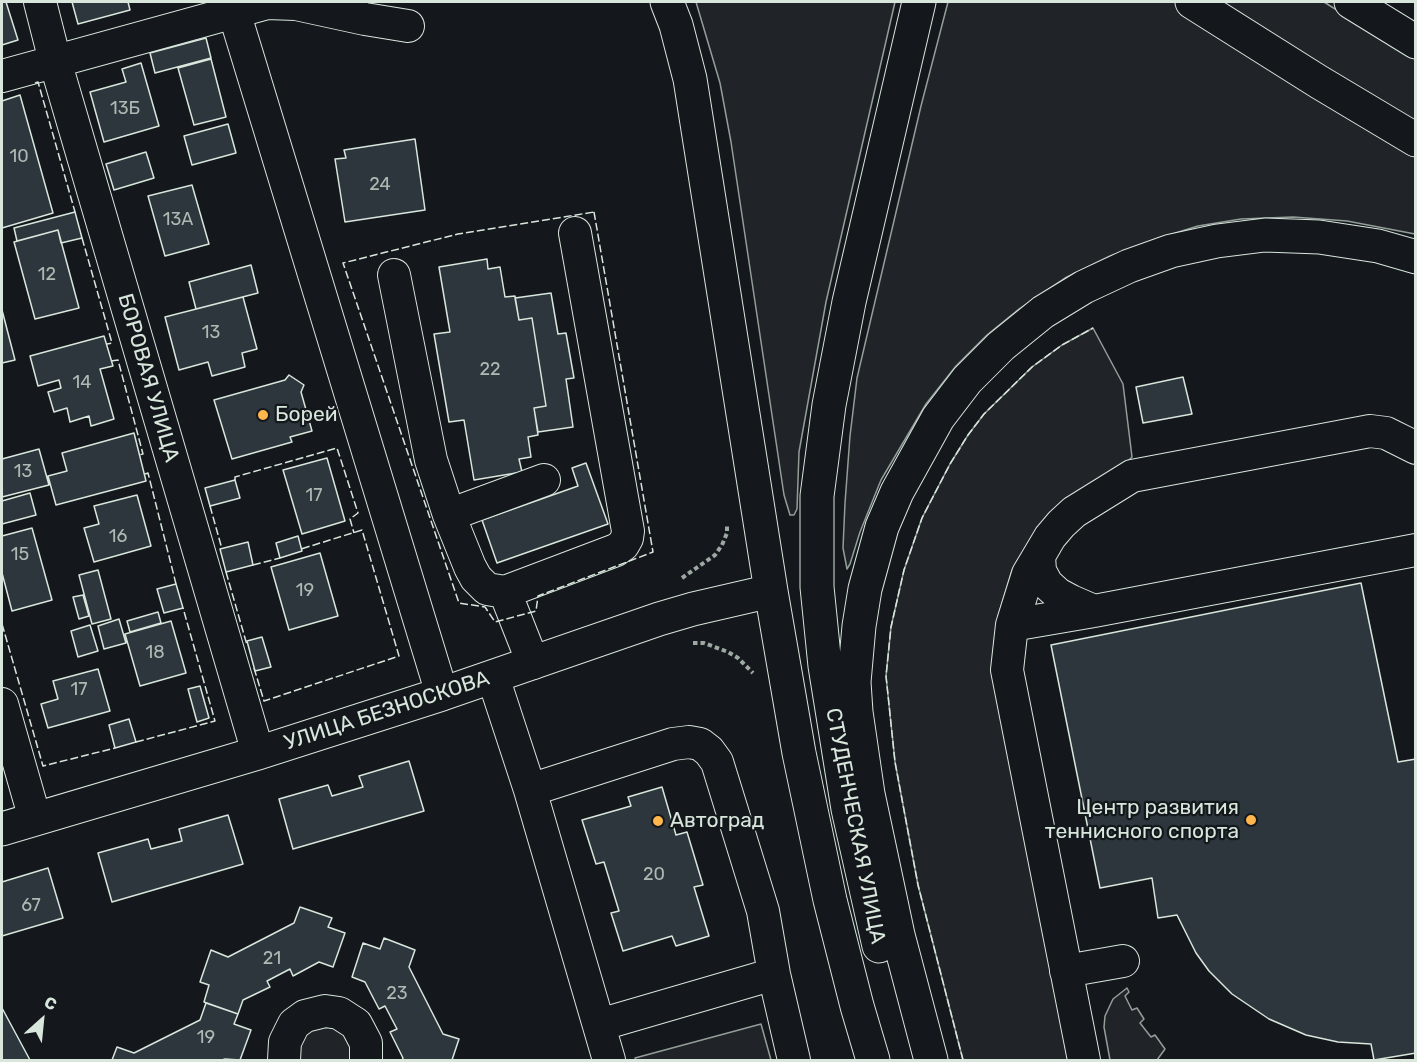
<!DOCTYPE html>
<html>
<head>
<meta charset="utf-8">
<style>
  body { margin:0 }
  #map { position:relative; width:1417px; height:1062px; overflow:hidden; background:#14181c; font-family:Rubik,sans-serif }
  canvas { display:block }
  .frame { position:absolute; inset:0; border:3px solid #d8e6dc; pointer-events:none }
  .north { position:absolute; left:12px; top:990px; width:60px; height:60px; -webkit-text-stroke:4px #14181c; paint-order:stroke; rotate:27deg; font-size:16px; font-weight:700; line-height:24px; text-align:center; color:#d8e6dc }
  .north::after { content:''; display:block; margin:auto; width:21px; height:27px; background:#d8e6dc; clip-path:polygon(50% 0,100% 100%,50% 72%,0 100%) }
</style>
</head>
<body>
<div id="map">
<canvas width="1417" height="1062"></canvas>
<div class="frame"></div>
<div class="north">С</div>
</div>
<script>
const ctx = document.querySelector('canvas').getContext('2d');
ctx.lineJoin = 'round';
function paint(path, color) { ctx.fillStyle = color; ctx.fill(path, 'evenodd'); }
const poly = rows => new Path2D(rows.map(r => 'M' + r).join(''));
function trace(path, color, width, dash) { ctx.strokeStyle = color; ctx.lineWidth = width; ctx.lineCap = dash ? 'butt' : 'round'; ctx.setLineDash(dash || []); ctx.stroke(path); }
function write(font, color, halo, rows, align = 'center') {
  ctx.font = font + ' Rubik,sans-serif'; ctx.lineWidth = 4.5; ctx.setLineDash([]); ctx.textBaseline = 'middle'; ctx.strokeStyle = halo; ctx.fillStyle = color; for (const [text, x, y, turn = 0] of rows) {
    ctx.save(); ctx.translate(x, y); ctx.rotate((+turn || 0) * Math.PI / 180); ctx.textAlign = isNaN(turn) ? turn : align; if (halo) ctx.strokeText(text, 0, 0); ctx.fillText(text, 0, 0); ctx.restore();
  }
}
const green = poly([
  [696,2,895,2,826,302,799,452,797,509,794,515,790,515,784,495,731,142,720,83,696,2],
  [948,2,1324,2,1415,59,1415,234,1347,221,1293,217,1241,219,1198,226,1156,239,1110,256,1065,278,1019,309,987,335,956,366,926,404,881,480,860,532,850,564,847,569,843,548,845,503,850,436,857,378,921,106,948,2],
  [1093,328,1123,384,1132,457,1127,462,1036,530,1012,570,998,616,994,642,994,683,1068,1060,963,1060,918,885,895,762,886,676,891,627,904,570,922,518,950,464,968,435,984,414,1032,367,1062,345,1093,328],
  [1127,988,1129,992,1125,996,1132,1010,1137,1008,1144,1019,1140,1023,1151,1037,1155,1035,1165,1049,1157,1060,1110,1060,1104,1027,1105,1016,1113,999,1127,988],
  [330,1024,349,1038,353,1060,297,1060,296,1055,307,1030,330,1024],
  [761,1024,771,1060,636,1060,635,1058,761,1024]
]);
paint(green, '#202428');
trace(green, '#939e99', 1.5);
const building = poly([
  [2,2,6,2,18,40,2,45,2,2],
  [72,2,128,2,130,10,78,24,72,2],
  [206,38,211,58,155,73,150,53,206,38],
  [211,59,226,117,194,125,178,68,211,59],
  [141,63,159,126,104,142,90,92,126,82,122,69,141,63],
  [20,95,53,213,2,228,2,101,20,95],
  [228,124,236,153,192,165,184,136,228,124],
  [415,139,425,210,345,222,335,159,346,158,344,150,415,139],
  [146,152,154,178,114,190,106,164,146,152],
  [192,185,209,244,165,256,148,196,192,185],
  [75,212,82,238,61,243,58,230,17,241,14,228,75,212],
  [58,230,79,308,35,319,14,242,58,230],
  [487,259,488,269,500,267,505,297,515,296,519,320,532,318,546,406,534,408,538,435,528,437,531,457,519,459,522,472,474,480,464,420,449,422,434,334,450,332,439,267,487,259],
  [251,265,258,293,196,309,189,282,251,265],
  [551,293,558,334,566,333,574,378,566,379,573,427,538,432,534,408,546,406,532,318,519,320,515,298,551,293],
  [243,297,257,349,242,353,245,367,212,376,208,362,179,370,165,317,243,297],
  [2,310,15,360,2,363,2,310],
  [104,336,113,366,100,369,114,419,91,426,89,416,70,422,67,408,54,412,48,392,61,388,59,380,38,386,30,356,104,336],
  [289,375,304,385,301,392,312,431,290,437,292,442,232,459,214,400,285,380,289,375],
  [1183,377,1192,414,1143,423,1136,387,1183,377],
  [134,433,146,481,56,505,48,476,67,471,62,453,134,433],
  [39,449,49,485,2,497,2,459,39,449],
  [327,458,345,521,302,534,283,470,327,458],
  [586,463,608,524,497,563,482,520,578,486,572,468,586,463],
  [235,480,240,498,210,506,205,488,235,480],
  [30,493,36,515,2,524,2,501,30,493],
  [137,495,151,546,94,562,84,528,99,524,94,506,137,495],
  [32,528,52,600,12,611,2,573,2,536,32,528],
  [298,536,302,551,280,558,276,543,298,536],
  [248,542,253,565,226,572,220,549,248,542],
  [320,553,338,616,289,630,271,567,320,553],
  [98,570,111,619,92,624,79,575,98,570],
  [1361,583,1398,762,1416,759,1416,1053,1374,1060,1371,1044,1338,1042,1306,1035,1269,1019,1232,994,1209,971,1196,953,1177,915,1158,918,1152,878,1100,888,1051,645,1361,583],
  [176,584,183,608,164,613,157,589,176,584],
  [83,595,89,616,79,619,73,597,83,595],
  [158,612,161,623,130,632,127,621,158,612],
  [119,619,126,643,104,649,98,626,119,619],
  [171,621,186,673,140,686,125,634,171,621],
  [90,625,98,651,78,657,71,631,90,625],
  [262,637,271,667,255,671,247,641,262,637],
  [98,669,110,711,48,728,41,704,58,699,53,681,98,669],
  [200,686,209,718,197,722,188,689,200,686],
  [129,719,136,742,115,748,109,725,129,719],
  [409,761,424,811,293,849,279,799,328,785,332,796,363,787,359,776,409,761],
  [662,787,676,835,687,832,703,885,694,887,709,936,676,946,672,936,623,951,611,913,619,911,604,862,596,864,582,820,631,806,628,797,662,787],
  [228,815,243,864,112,902,98,853,148,839,151,849,182,841,179,829,228,815],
  [48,868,63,918,2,936,2,882,48,868],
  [300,907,332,918,328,927,345,933,333,967,319,962,293,976,290,969,267,981,270,987,243,1000,238,1014,204,1002,209,985,200,982,211,950,228,957,294,923,300,907],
  [384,938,415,950,409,967,443,1034,459,1039,452,1060,402,1060,403,1058,390,1032,397,1029,385,1006,379,1009,365,982,352,977,363,943,380,949,384,938],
  [206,1003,238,1014,234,1024,251,1030,240,1060,225,1059,222,1060,112,1060,117,1047,134,1053,200,1020,206,1003],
  [2,1008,30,1060,2,1060,2,1008]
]);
paint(building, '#2c363c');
trace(building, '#d8e6dc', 1.5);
const minor = poly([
  [40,2,55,61,258,753],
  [231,2,442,694],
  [2,76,267,3,296,4,365,19,408,26],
  [394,275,431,460,449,515,470,567,476,578,487,589,505,592,533,663],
  [449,515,544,480],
  [1046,544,1039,556,1040,571,1047,584,1058,594,1071,601,1094,611],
  [505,592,616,550,623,545,627,538,628,531,575,233],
  [1012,625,1094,611,1416,550],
  [493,677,530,790,609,1060],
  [2,704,35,819],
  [530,790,673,744,689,742,700,744,709,751,717,762,763,911,774,974,794,1060],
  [1066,971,1123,961],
  [599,1025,774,974],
  [284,1060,285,1042,294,1024,305,1016,325,1011,339,1013,356,1024,366,1043,366,1060],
  [1084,1060,1007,670,1012,625,1028,574,1050,537,1061,524,1074,512,1132,476,1370,431,1386,433,1416,448]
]);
const major = poly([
  [667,2,676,25,690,79,771,591,799,753,830,900,857,1006,873,1060],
  [1351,2,1416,42],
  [2,829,258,753,442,694,659,619,693,609,771,591],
  [879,946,848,809,825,666,817,587,817,496,829,405,849,302,919,2],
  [931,1060,898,935,868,794,856,712,854,682,859,626,865,589,882,527,897,492,938,418,967,380,1001,346,1043,312,1084,287,1129,266,1171,251,1217,241,1265,235,1319,237,1378,246,1416,257]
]);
const highway = poly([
  [1192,2,1319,82,1416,140]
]);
trace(minor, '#d8e6dc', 34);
trace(major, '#d8e6dc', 35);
trace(highway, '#d8e6dc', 35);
trace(poly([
  [682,578,715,555,722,545,727,533,727,524],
  [693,643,704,643,728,652,738,658,753,673]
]), '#9da8a2', 4, [4.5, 3]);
trace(minor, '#14181c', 32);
trace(major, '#14181c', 33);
trace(highway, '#14181c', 33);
trace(poly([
  [35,83,38,82,75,212],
  [594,212,653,552,538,596,536,611,495,622,485,607,459,603,343,263,458,234,594,212],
  [82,238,112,343,107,344],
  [111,361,118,360,143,454,139,455],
  [145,474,148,473,176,584],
  [235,480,235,477,337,448,358,513,350,519,354,533],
  [210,506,222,549],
  [253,565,280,558],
  [226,572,247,645],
  [2,624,43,766,115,748],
  [254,668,264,701,399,656,362,530,301,549],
  [136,742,215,721,183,608],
  [963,1060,918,885,895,762,886,676,891,627,904,570,922,518,950,464,968,435,984,414,1032,367,1062,345,1093,328]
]), '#d8e6dc', 1.5, [8, 3]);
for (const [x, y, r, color] of [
  [263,415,6,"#ffb74d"],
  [1251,820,6,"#ffb74d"],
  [658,821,6,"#ffb74d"]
]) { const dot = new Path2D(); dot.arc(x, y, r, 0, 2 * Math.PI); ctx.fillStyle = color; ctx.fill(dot); trace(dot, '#14181c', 2); }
write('18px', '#adbab4', null, [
  ["13Б",125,109],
  ["10",19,157],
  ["24",380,185],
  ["13А",178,220],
  ["12",47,275],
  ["13",211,333],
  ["22",490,370],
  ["14",82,383],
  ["13",23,472],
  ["17",314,496],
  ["16",118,537],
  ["15",20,555],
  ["19",305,591],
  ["18",155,653],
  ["17",79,690],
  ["20",654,875],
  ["67",31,906],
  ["21",272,959],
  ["23",397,994],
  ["19",206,1038]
]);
write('21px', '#d8e6dc', '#14181c', [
  ["БОРОВАЯ УЛИЦА",148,378,74],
  ["УЛИЦА БЕЗНОСКОВА",387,711,-18],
  ["СТУДЕНЧЕСКАЯ УЛИЦА",855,826,79]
]);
write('21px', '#d8e6dc', '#14181c', [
  ["Борей",275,415],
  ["Центр развития",1239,808,"right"],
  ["теннисного спорта",1239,832,"right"],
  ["Автоград",670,821]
], 'left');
</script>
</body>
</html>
